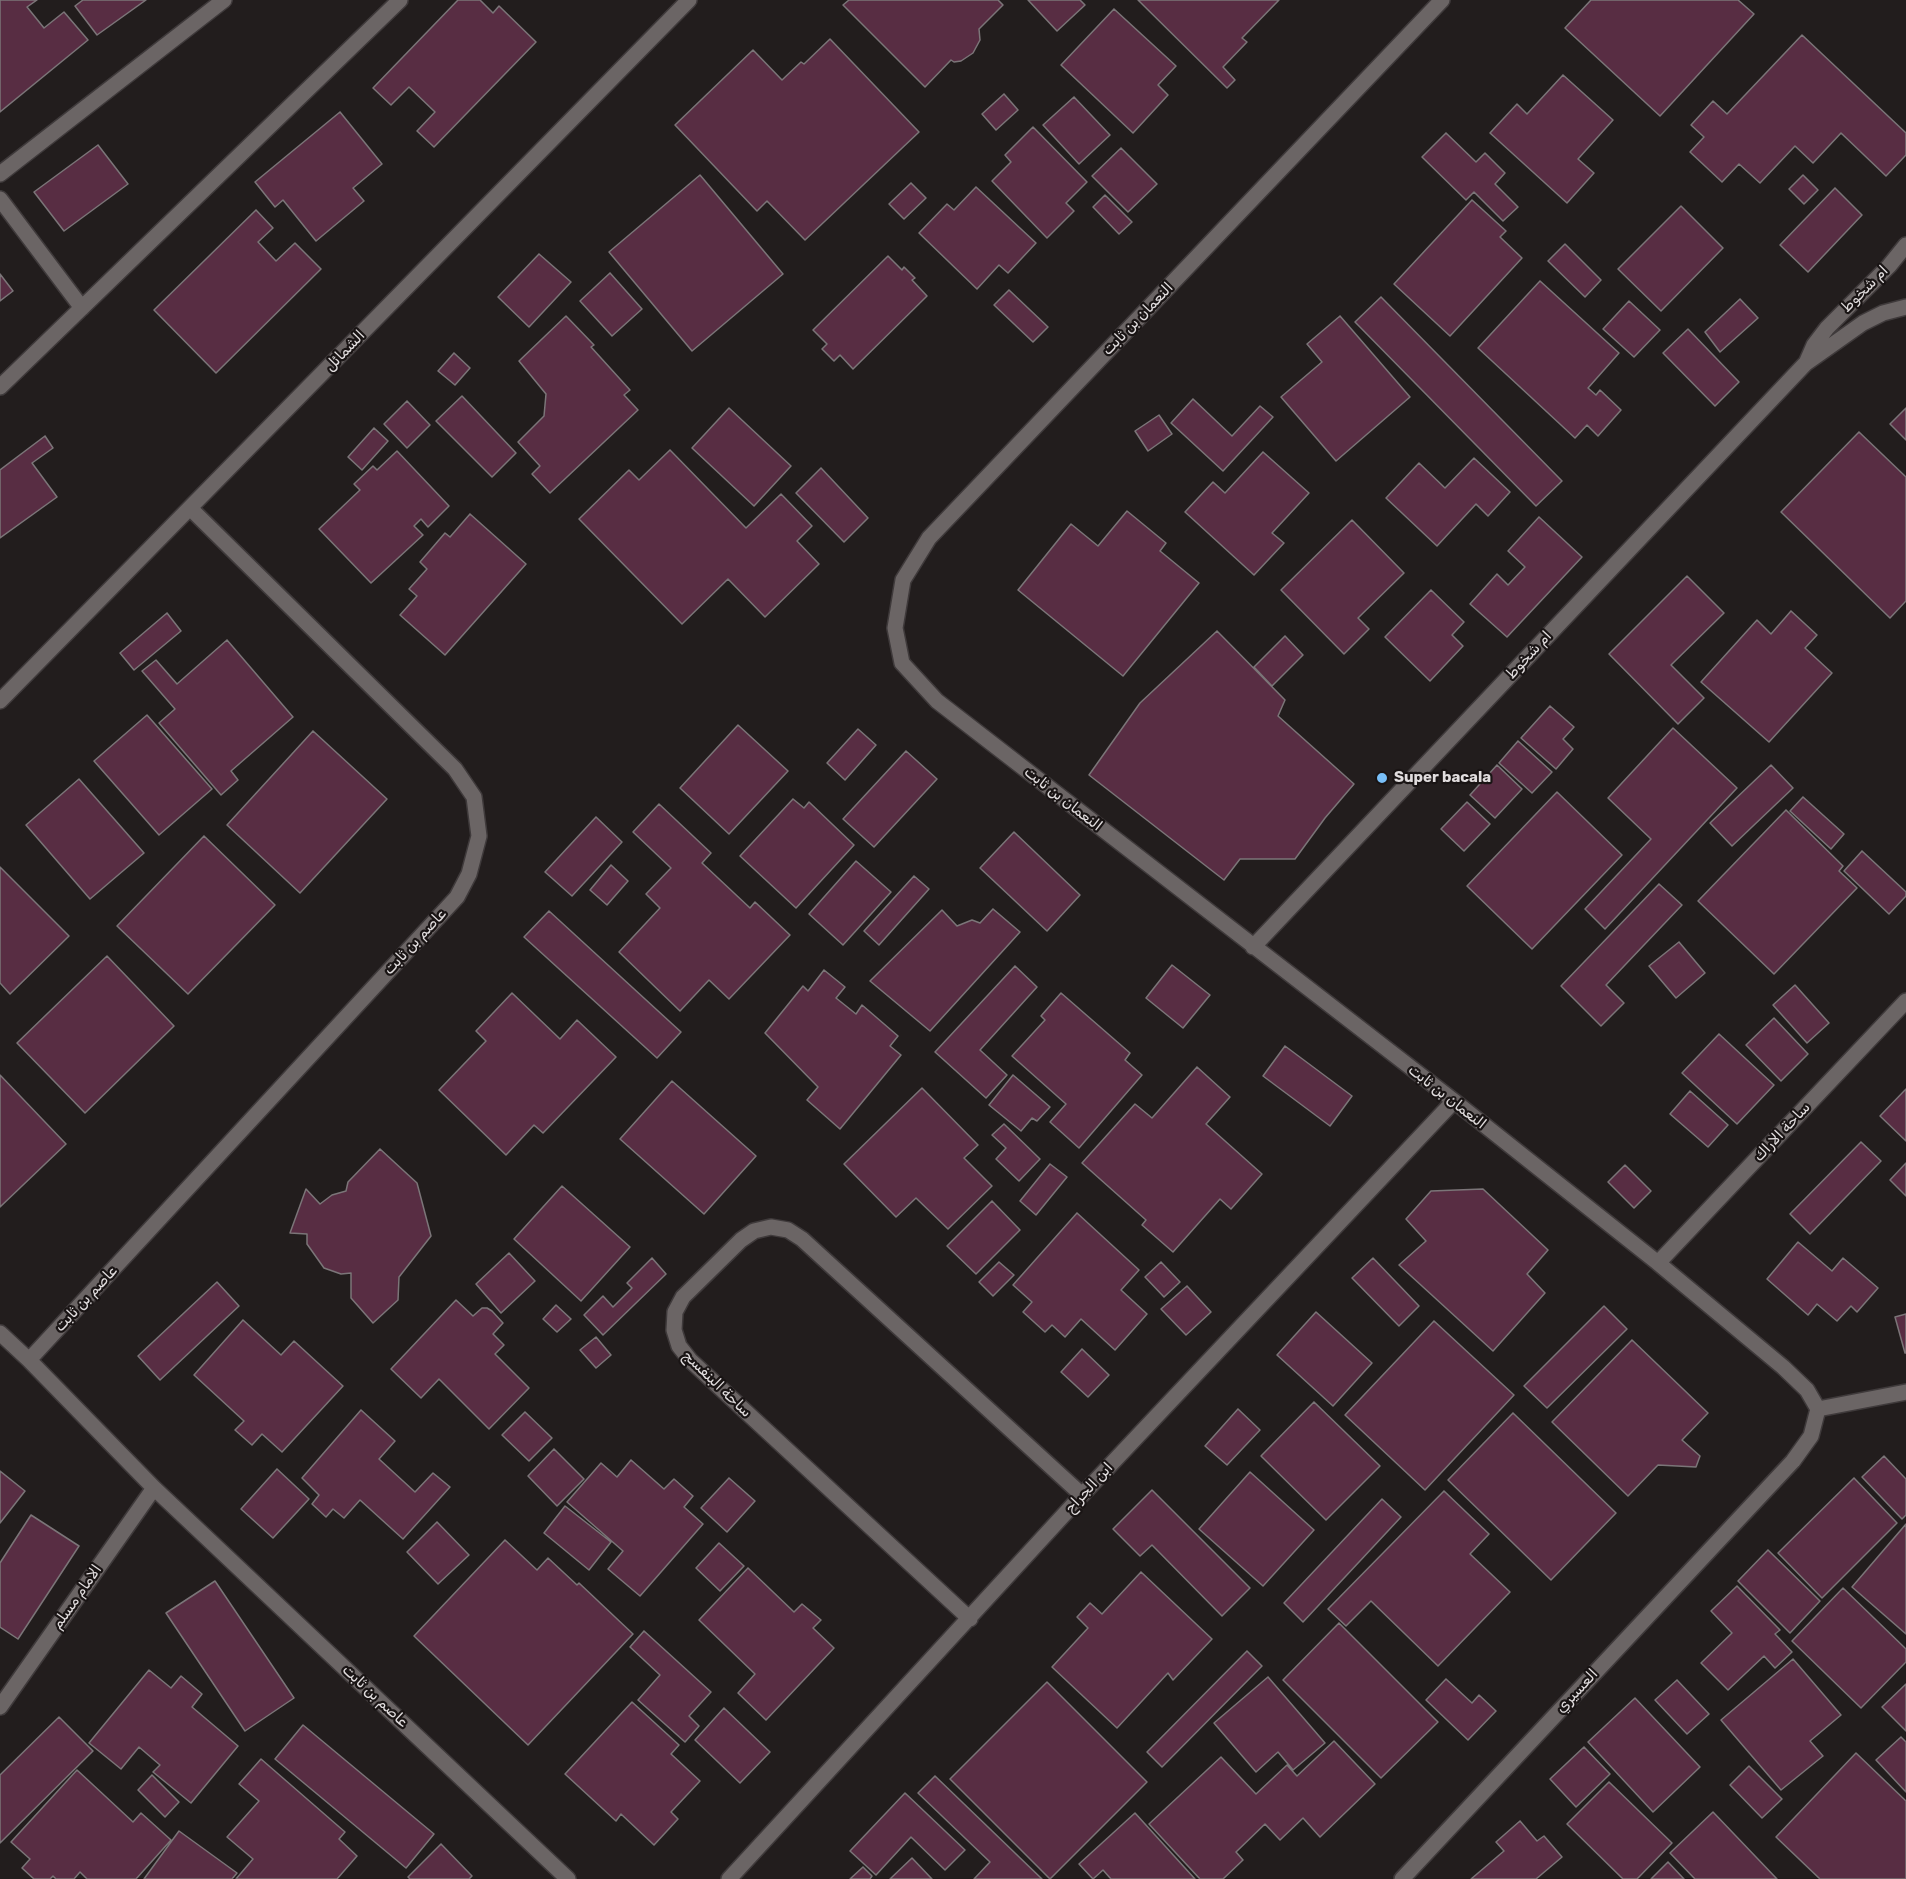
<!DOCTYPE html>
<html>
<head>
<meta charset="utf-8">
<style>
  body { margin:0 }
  canvas { display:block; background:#221d1d }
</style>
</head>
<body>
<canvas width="1906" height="1879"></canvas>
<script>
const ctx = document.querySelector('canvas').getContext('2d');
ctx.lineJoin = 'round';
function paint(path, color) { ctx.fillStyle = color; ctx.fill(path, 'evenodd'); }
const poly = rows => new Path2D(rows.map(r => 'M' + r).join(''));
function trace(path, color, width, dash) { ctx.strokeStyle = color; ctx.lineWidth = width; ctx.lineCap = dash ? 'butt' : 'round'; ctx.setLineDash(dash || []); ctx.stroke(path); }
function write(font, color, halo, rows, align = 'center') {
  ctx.font = font + ' Rubik,"Noto Naskh Arabic",sans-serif'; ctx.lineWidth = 4.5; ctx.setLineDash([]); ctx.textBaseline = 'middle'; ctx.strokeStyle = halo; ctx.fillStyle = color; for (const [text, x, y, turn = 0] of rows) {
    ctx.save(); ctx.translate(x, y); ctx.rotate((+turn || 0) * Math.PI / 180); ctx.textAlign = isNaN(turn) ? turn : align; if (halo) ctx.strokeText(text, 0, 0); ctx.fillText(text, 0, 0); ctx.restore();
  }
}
const building = poly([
  [0,0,37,0,27,7,44,28,64,12,88,40,0,112,0,0],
  [83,0,146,0,97,35,75,6,83,0],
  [458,0,480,0,493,13,499,6,536,42,434,147,417,131,435,112,409,87,391,105,373,88,458,0],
  [849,0,998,0,1003,5,979,29,980,40,973,53,961,61,954,62,951,60,925,87,843,5,849,0],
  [1028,0,1080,0,1085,5,1057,31,1028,0],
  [1138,0,1279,0,1242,38,1247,42,1223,67,1235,80,1227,88,1138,0],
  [1591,0,1738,0,1754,14,1660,116,1565,28,1591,0],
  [1114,9,1176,66,1158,85,1168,95,1133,133,1061,65,1114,9],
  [1802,35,1906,133,1906,155,1886,176,1841,133,1813,163,1795,146,1760,183,1739,164,1722,182,1690,152,1704,137,1691,125,1713,101,1727,114,1802,35],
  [830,39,919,132,805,240,767,201,757,211,675,125,753,50,782,80,801,62,804,64,830,39],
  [1563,75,1613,120,1578,159,1594,173,1567,203,1490,133,1517,104,1527,114,1563,75],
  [1004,94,1018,110,996,130,982,114,1004,94],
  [1074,97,1110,135,1079,164,1043,125,1074,97],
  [340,112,382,164,353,188,364,201,316,241,283,200,275,207,255,182,340,112],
  [1033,127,1087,182,1066,203,1074,211,1047,238,992,181,1011,162,1005,155,1033,127],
  [1446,133,1476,162,1485,153,1505,173,1495,184,1518,207,1503,221,1474,192,1466,200,1422,157,1446,133],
  [98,145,128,184,64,231,34,192,98,145],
  [1121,148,1157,184,1128,212,1092,176,1121,148],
  [700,175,783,274,692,351,609,252,700,175],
  [1803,175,1818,190,1804,204,1789,189,1803,175],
  [911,183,926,198,904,219,889,204,911,183],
  [976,187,1036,243,1008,273,999,265,977,289,919,233,947,204,954,210,976,187],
  [1835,188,1862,215,1808,272,1780,245,1835,188],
  [1105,195,1132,222,1119,234,1093,207,1105,195],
  [1472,200,1506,231,1500,237,1522,258,1450,336,1394,284,1472,200],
  [1681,206,1723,248,1661,311,1618,269,1681,206],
  [256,210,273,228,258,242,276,261,295,243,321,269,216,373,154,310,256,210],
  [1565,244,1601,280,1585,297,1548,261,1565,244],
  [539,254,571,282,529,327,498,297,539,254],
  [888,256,902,270,904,267,915,278,912,280,927,296,853,369,840,355,834,361,822,349,827,344,813,330,888,256],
  [610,273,642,309,612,336,580,301,610,273],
  [0,274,13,291,0,301,0,274],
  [1540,281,1619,353,1588,388,1596,395,1600,390,1621,410,1598,436,1587,425,1575,438,1478,348,1540,281],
  [1009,290,1048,327,1033,342,994,305,1009,290],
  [1381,297,1562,481,1536,506,1355,322,1381,297],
  [1740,299,1758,318,1720,352,1705,332,1740,299],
  [1629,301,1660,330,1634,357,1603,329,1629,301],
  [566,316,594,345,591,347,630,390,624,395,638,410,550,493,532,474,540,466,518,442,544,416,546,394,519,361,566,316],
  [1340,316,1410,397,1336,461,1281,397,1322,362,1307,344,1340,316],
  [1688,329,1739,382,1715,406,1663,353,1688,329],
  [454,353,470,368,455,385,438,371,454,353],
  [462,396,516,453,492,477,436,421,462,396],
  [1193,399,1232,436,1260,406,1273,417,1223,471,1171,423,1193,399],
  [407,401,430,425,407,448,384,424,407,401],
  [729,408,791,466,754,506,692,448,729,408],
  [1906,408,1906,440,1890,424,1906,408],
  [1159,415,1172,434,1148,451,1135,431,1159,415],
  [374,428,388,441,362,470,348,457,374,428],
  [1859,432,1906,477,1906,601,1890,618,1781,512,1859,432],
  [45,436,53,448,32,463,57,497,0,538,0,470,45,436],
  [670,450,746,528,781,494,812,526,797,541,819,564,765,617,728,579,682,624,579,519,629,470,639,480,670,450],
  [397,451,449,506,428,527,421,519,414,526,423,535,371,583,319,529,360,490,354,484,373,466,377,470,397,451],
  [1263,452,1309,493,1272,533,1284,543,1254,575,1185,512,1213,482,1225,493,1263,452],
  [1474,458,1510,492,1488,516,1476,504,1437,546,1386,498,1419,463,1445,488,1474,458],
  [821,468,868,518,844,542,796,493,821,468],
  [1127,511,1166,543,1160,551,1199,583,1123,676,1018,590,1071,524,1098,546,1127,511],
  [470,514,526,564,445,655,400,615,417,596,409,589,427,569,420,562,445,533,450,537,470,514],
  [1539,517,1582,557,1507,637,1470,604,1497,574,1508,585,1525,567,1508,551,1539,517],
  [1352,520,1404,573,1358,618,1369,629,1344,654,1281,590,1352,520],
  [1687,576,1724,613,1671,665,1704,698,1678,724,1609,654,1687,576],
  [1431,590,1464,622,1452,635,1463,646,1430,681,1385,637,1431,590],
  [1791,611,1817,635,1805,648,1832,673,1769,742,1701,682,1757,620,1771,634,1791,611],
  [167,613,181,631,134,670,120,653,167,613],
  [1217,631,1285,700,1278,716,1354,784,1325,818,1295,859,1240,859,1224,880,1089,775,1140,703,1217,631],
  [1285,636,1303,655,1272,686,1254,667,1285,636],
  [227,640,293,717,231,771,238,780,221,795,159,723,175,709,142,671,156,660,177,684,227,640],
  [1550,706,1574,727,1563,739,1573,749,1556,769,1521,738,1550,706],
  [147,715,212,789,159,835,94,761,147,715],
  [738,725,788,771,729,834,680,788,738,725],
  [1673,728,1737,788,1605,929,1585,909,1651,839,1608,798,1673,728],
  [858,729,876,745,845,780,827,763,858,729],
  [313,731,387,799,300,893,227,825,313,731],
  [1518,741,1552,772,1532,793,1499,763,1518,741],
  [906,751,937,779,874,847,843,819,906,751],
  [1497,765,1522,789,1495,818,1470,795,1497,765],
  [1771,765,1793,788,1732,846,1710,823,1771,765],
  [79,779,144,853,90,899,26,825,79,779],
  [1557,792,1622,855,1532,949,1467,886,1557,792],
  [1803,797,1844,834,1831,849,1790,811,1803,797],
  [793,799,804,808,809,802,854,845,796,908,740,856,793,799],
  [1467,802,1490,824,1464,851,1441,829,1467,802],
  [659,804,711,853,702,863,750,908,755,902,790,935,729,999,709,980,680,1011,619,952,660,908,646,894,671,868,633,832,659,804],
  [1786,810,1843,866,1839,871,1857,888,1774,974,1698,901,1786,810],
  [596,817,622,842,572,896,545,872,596,817],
  [1014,832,1080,895,1047,931,980,868,1014,832],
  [204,836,275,905,188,994,117,926,204,836],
  [1862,851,1906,892,1906,896,1889,914,1844,871,1862,851],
  [856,861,891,892,843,945,809,914,856,861],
  [611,865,628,881,607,905,590,890,611,865],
  [0,867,69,936,10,994,0,983,0,867],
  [914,876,929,889,879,945,864,931,914,876],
  [1659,884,1682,905,1606,985,1624,1003,1601,1026,1561,986,1659,884],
  [993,909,1020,932,930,1031,870,981,942,910,957,926,972,920,980,923,993,909],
  [549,911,681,1032,657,1058,524,937,549,911],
  [1679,942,1705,973,1676,998,1649,966,1679,942],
  [107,956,174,1026,85,1113,17,1043,107,956],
  [1172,965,1210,995,1183,1028,1146,998,1172,965],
  [1015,966,1037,987,980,1050,1007,1075,986,1098,935,1052,1015,966],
  [824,970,845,987,836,998,856,1014,862,1005,898,1036,890,1046,901,1055,840,1129,807,1100,818,1087,765,1033,803,986,808,991,824,970],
  [1795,985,1829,1023,1807,1043,1773,1005,1795,985],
  [512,993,560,1039,577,1020,616,1057,543,1133,534,1125,506,1155,439,1090,486,1041,476,1031,512,993],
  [1061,993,1130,1053,1125,1060,1142,1075,1079,1148,1050,1122,1066,1104,1012,1056,1045,1020,1041,1016,1061,993],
  [1774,1018,1808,1054,1781,1081,1746,1045,1774,1018],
  [1719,1034,1774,1085,1737,1124,1682,1073,1719,1034],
  [1285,1046,1352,1096,1330,1126,1263,1076,1285,1046],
  [1197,1067,1230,1097,1206,1124,1262,1174,1231,1209,1220,1199,1173,1252,1142,1225,1146,1220,1082,1163,1135,1104,1152,1118,1197,1067],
  [0,1075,66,1144,0,1207,0,1075],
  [1013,1075,1050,1107,1037,1121,1032,1118,1021,1131,989,1105,1013,1075],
  [672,1081,756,1156,704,1214,620,1139,672,1081],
  [922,1088,978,1145,964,1158,992,1186,948,1229,916,1198,896,1217,844,1164,922,1088],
  [1906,1089,1906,1141,1880,1116,1906,1089],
  [1690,1091,1728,1125,1708,1147,1670,1114,1690,1091],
  [1004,1124,1040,1159,1019,1181,996,1159,1006,1148,992,1135,1004,1124],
  [1861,1142,1881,1161,1810,1234,1790,1214,1861,1142],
  [380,1149,417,1183,431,1236,399,1277,398,1300,373,1323,351,1298,351,1273,341,1274,324,1268,307,1244,307,1234,290,1233,306,1189,320,1204,332,1195,346,1191,348,1182,380,1149],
  [1906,1163,1906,1196,1890,1180,1906,1163],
  [1050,1164,1067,1177,1036,1215,1020,1201,1050,1164],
  [1625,1165,1651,1191,1634,1208,1608,1182,1625,1165],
  [562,1186,630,1247,581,1301,514,1239,562,1186],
  [1483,1189,1548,1250,1527,1274,1545,1293,1493,1351,1399,1265,1426,1241,1406,1219,1431,1191,1483,1189],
  [992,1201,1020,1230,976,1274,947,1246,992,1201],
  [1077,1213,1139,1270,1121,1290,1147,1314,1115,1350,1081,1319,1065,1337,1052,1325,1045,1332,1023,1312,1032,1302,1013,1285,1077,1213],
  [1798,1242,1832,1271,1843,1258,1878,1288,1857,1312,1851,1306,1837,1321,1817,1304,1808,1315,1767,1279,1798,1242],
  [509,1253,535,1281,501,1313,476,1284,509,1253],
  [652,1258,666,1274,603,1335,584,1315,603,1296,613,1307,632,1288,627,1283,652,1258],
  [1373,1258,1419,1306,1399,1326,1352,1278,1373,1258],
  [999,1262,1014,1275,993,1296,979,1282,999,1262],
  [1161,1262,1180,1282,1164,1297,1145,1277,1161,1262],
  [217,1282,239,1306,160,1380,138,1356,217,1282],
  [1187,1286,1211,1312,1186,1335,1161,1309,1187,1286],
  [456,1300,473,1316,482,1308,487,1308,492,1311,503,1323,493,1334,504,1345,495,1354,529,1388,489,1429,439,1379,421,1398,391,1369,456,1300],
  [556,1305,571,1319,557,1332,543,1319,556,1305],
  [1604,1306,1627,1329,1547,1408,1524,1386,1604,1306],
  [1316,1312,1372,1363,1333,1406,1277,1355,1316,1312],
  [1906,1314,1906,1353,1905,1353,1895,1317,1906,1314],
  [243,1320,281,1355,294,1341,343,1386,282,1452,262,1434,252,1445,235,1430,244,1421,194,1375,243,1320],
  [1434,1321,1514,1395,1425,1490,1345,1415,1434,1321],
  [596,1337,611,1355,596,1368,580,1350,596,1337],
  [1632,1340,1708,1413,1682,1440,1700,1456,1696,1467,1658,1465,1628,1496,1552,1422,1632,1340],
  [1082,1349,1109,1375,1088,1397,1061,1372,1082,1349],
  [1314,1402,1380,1466,1326,1520,1261,1456,1314,1402],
  [1238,1409,1260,1430,1227,1465,1205,1446,1238,1409],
  [361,1410,395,1441,379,1459,415,1492,433,1473,450,1487,403,1539,360,1500,344,1518,333,1509,326,1517,312,1504,319,1495,302,1478,361,1410],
  [525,1412,552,1438,529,1461,502,1435,525,1412],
  [1513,1413,1616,1513,1551,1580,1448,1480,1513,1413],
  [554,1449,584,1479,557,1506,528,1476,554,1449],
  [1884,1456,1906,1479,1906,1515,1902,1519,1862,1477,1884,1456],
  [631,1460,664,1489,674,1479,693,1496,684,1507,703,1524,640,1596,608,1569,623,1551,567,1502,601,1463,617,1477,631,1460],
  [277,1469,309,1499,273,1538,241,1509,277,1469],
  [0,1471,25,1491,0,1523,0,1471],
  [1250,1472,1314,1530,1263,1586,1199,1529,1250,1472],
  [729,1478,755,1501,727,1532,701,1508,729,1478],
  [1854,1478,1897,1523,1822,1598,1778,1553,1854,1478],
  [1152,1490,1250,1588,1222,1616,1152,1545,1140,1556,1113,1529,1152,1490],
  [1444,1491,1489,1534,1470,1554,1510,1592,1438,1666,1371,1601,1346,1626,1328,1609,1444,1491],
  [1382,1499,1401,1517,1303,1622,1284,1603,1382,1499],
  [565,1506,611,1542,589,1570,544,1533,565,1506],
  [31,1515,79,1546,18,1639,0,1627,0,1563,31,1515],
  [437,1522,469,1555,438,1584,407,1552,437,1522],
  [1906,1524,1906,1634,1852,1587,1906,1524],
  [505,1540,537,1570,548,1558,577,1585,579,1583,633,1634,528,1745,414,1636,505,1540],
  [719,1543,744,1566,720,1591,696,1568,719,1543],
  [1768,1550,1820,1601,1790,1633,1738,1581,1768,1550],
  [748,1568,794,1612,802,1604,821,1620,813,1628,834,1648,766,1720,738,1693,755,1674,699,1620,748,1568],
  [1141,1572,1212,1639,1173,1680,1168,1673,1117,1728,1052,1667,1088,1628,1077,1617,1090,1603,1102,1614,1141,1572],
  [215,1581,294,1698,245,1731,166,1613,215,1581],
  [1737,1586,1780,1630,1775,1634,1792,1652,1775,1668,1764,1656,1728,1690,1701,1663,1732,1633,1711,1611,1737,1586],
  [1843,1588,1906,1649,1906,1662,1861,1708,1792,1641,1843,1588],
  [1339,1623,1438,1722,1381,1778,1283,1680,1339,1623],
  [644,1631,711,1692,689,1716,699,1726,685,1742,638,1700,660,1675,630,1647,644,1631],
  [1247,1651,1262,1666,1162,1767,1147,1752,1247,1651],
  [1793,1659,1841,1715,1810,1741,1823,1756,1781,1790,1721,1720,1793,1659],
  [149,1670,171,1688,181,1676,202,1694,192,1707,238,1746,191,1803,153,1772,160,1765,139,1747,121,1769,89,1743,149,1670],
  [1268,1677,1325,1743,1293,1770,1278,1752,1256,1772,1214,1723,1268,1677],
  [1446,1679,1472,1703,1479,1695,1496,1711,1468,1740,1426,1700,1446,1679],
  [1677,1680,1709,1714,1687,1734,1655,1700,1677,1680],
  [1047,1682,1147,1782,1050,1879,950,1779,1047,1682],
  [1906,1684,1906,1731,1882,1707,1906,1684],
  [1635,1698,1700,1767,1653,1812,1588,1742,1635,1698],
  [632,1702,679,1745,671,1754,700,1781,671,1812,678,1819,654,1845,621,1814,616,1821,565,1774,632,1702],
  [724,1708,770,1752,740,1783,695,1740,724,1708],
  [59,1717,93,1751,0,1843,0,1775,59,1717],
  [303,1725,434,1834,406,1868,275,1759,303,1725],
  [1901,1737,1906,1742,1906,1792,1876,1760,1901,1737],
  [1334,1741,1375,1784,1320,1837,1303,1818,1280,1840,1265,1824,1236,1852,1243,1860,1223,1879,1200,1879,1149,1824,1221,1757,1256,1794,1287,1765,1297,1776,1334,1741],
  [1584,1747,1610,1774,1576,1807,1550,1779,1584,1747],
  [1856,1753,1906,1801,1906,1879,1820,1879,1776,1837,1856,1753],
  [261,1759,345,1832,339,1839,357,1856,337,1879,236,1879,253,1859,227,1837,259,1801,239,1784,261,1759],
  [1749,1766,1782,1799,1762,1818,1730,1785,1749,1766],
  [77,1770,133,1822,141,1813,171,1840,136,1879,87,1879,80,1872,74,1879,56,1879,53,1876,50,1879,34,1879,22,1868,30,1859,11,1842,77,1770],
  [152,1775,179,1802,165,1817,138,1790,152,1775],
  [935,1776,1042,1879,974,1879,990,1862,918,1793,935,1776],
  [1609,1782,1672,1843,1637,1879,1623,1879,1567,1824,1609,1782],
  [905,1793,965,1850,945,1870,911,1837,876,1875,850,1851,905,1793],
  [1713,1812,1777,1879,1695,1879,1670,1853,1713,1812],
  [1135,1813,1195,1879,1111,1879,1103,1870,1093,1879,1079,1864,1135,1813],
  [1520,1821,1537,1841,1544,1836,1562,1857,1536,1879,1471,1879,1504,1851,1496,1842,1520,1821],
  [179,1831,237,1873,232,1879,144,1879,179,1831],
  [441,1844,472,1876,469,1879,410,1879,408,1877,441,1844],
  [912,1858,932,1879,890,1879,912,1858],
  [1668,1862,1684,1879,1651,1879,1668,1862],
  [863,1867,872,1876,870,1879,850,1879,863,1867]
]);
paint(building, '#582d43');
trace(building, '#7b7578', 1.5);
const minor = poly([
  [0,174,224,0],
  [0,199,82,308],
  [1807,361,1814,345,1827,328,1889,266,1906,245],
  [0,387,400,0],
  [0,701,689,0],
  [1253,947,1805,364,1863,323,1883,313,1906,307],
  [1658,1263,1906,1001],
  [0,1333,29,1360,154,1488,568,1879],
  [29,1360,457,897,469,874,479,836,474,797,455,769,191,509],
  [1818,1409,1906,1392],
  [970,1619,690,1360,679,1346,674,1330,675,1312,683,1297,741,1240,754,1231,771,1227,788,1230,802,1239,1082,1495],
  [0,1707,154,1488],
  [729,1879,1082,1495,1454,1101],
  [1402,1879,1793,1461,1811,1436,1818,1409,1807,1390,1783,1367,1658,1263,1454,1101,937,701,902,663,895,628,903,580,929,538,1442,0]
]);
trace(minor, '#3f3a3b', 18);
trace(minor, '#6b6565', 15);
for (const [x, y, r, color] of [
  [1382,778,6,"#79bff8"]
]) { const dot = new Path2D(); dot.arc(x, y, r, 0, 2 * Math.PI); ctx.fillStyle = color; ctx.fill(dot); trace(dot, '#191414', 2); }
write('15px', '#e1ddde', '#191414', [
  ["ام شخوط",1865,289,-45],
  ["النعمان بن ثابت",1138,319,-46],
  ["الشمائل",345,351,-46],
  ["ام شخوط",1529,655,-47],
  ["النعمان بن ثابت",1063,799,38],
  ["عاصم بن ثابت",415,942,-47],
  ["النعمان بن ثابت",1447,1097,38],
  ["ساحة الاراك",1782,1132,-47],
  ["عاصم بن ثابت",86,1299,-47],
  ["ساحة البنفسج",717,1384,44],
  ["ابن الجراح",1089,1488,-47],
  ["الامام مسلم",77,1597,-55],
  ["العسيري",1577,1691,-47],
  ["عاصم بن ثابت",375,1696,43]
]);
write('bold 15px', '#e1ddde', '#191414', [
  ["Super bacala",1394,778]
], 'left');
</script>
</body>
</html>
